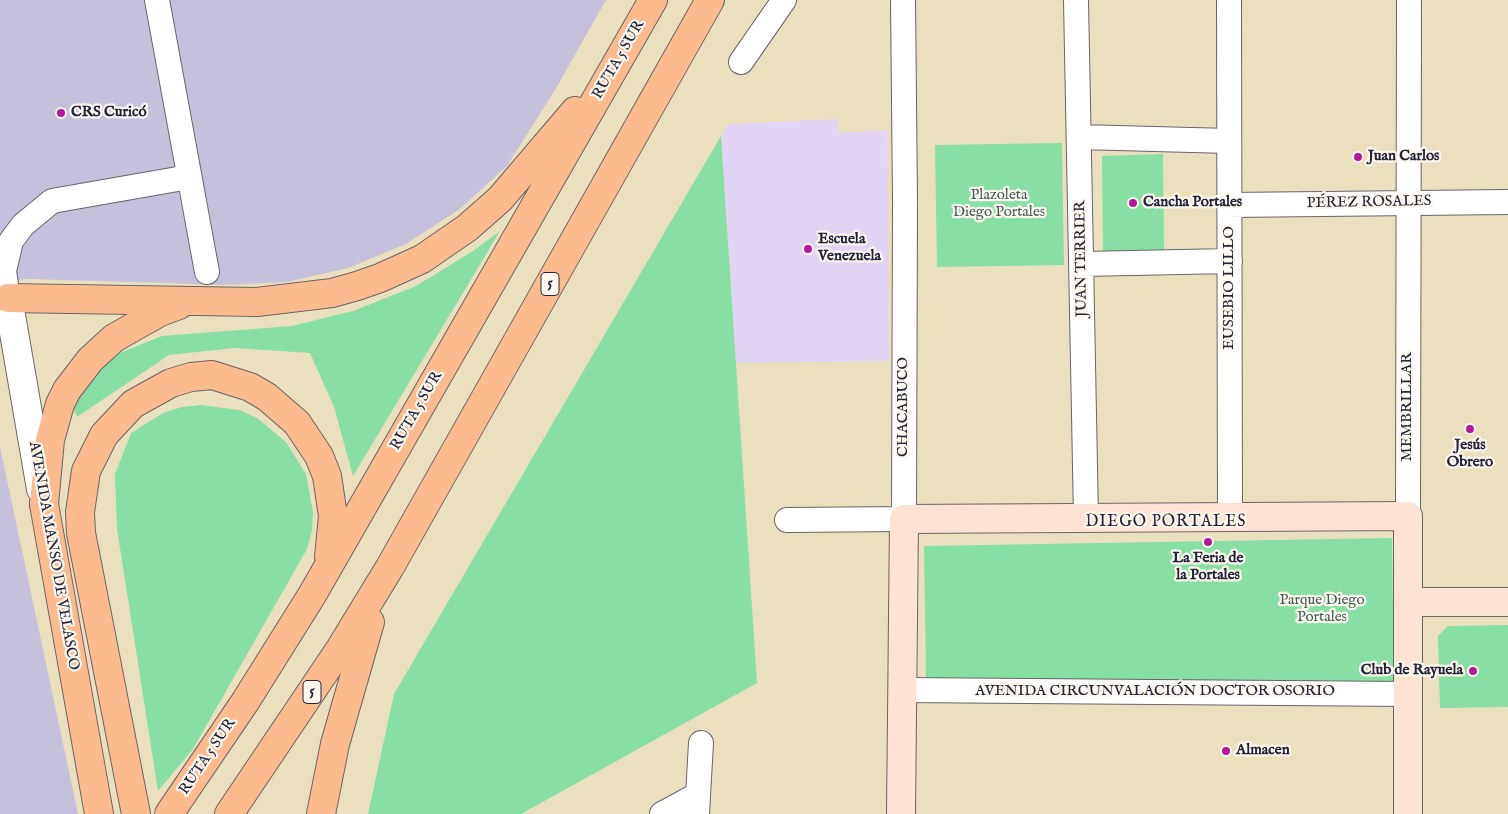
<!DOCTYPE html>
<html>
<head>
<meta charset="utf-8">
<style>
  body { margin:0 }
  canvas { display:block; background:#ebe0bd }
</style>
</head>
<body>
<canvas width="1508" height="814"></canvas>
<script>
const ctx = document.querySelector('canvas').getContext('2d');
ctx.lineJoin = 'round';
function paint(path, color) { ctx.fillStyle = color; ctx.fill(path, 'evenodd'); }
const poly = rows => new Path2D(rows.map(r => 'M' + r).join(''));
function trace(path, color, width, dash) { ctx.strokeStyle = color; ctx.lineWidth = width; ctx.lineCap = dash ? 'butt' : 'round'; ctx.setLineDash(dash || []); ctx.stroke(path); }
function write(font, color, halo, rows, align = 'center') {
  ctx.font = font + ' "IM FELL English",serif'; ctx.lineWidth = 4.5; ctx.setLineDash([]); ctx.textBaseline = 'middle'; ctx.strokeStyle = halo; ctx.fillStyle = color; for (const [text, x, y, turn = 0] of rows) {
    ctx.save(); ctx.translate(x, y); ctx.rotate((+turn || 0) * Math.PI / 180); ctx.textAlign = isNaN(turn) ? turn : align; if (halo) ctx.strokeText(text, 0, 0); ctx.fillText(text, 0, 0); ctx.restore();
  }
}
paint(poly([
  [838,119,839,133,887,130,889,361,736,363,721,136,728,124]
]), '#e1d4f4');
paint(poly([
  [0,0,606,0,555,90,507,166,460,209,406,244,348,268,287,282,224,285,28,279,0,282],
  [0,447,78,814,0,814]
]), '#c5c0db');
paint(poly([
  [721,136,757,683,521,814,368,814,394,694],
  [1062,143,1064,265,937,267,935,145],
  [1163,154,1164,250,1103,251,1102,156],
  [500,231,353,476,334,407,310,353,234,348,169,355,77,417,71,404,97,362,162,336,292,326,353,311,416,286,473,251],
  [201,405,239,410,257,418,286,442,306,474,313,512,312,530,307,549,193,749,158,791,117,529,115,474,131,433,163,413,182,407],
  [1392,538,1394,681,926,680,924,546],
  [1508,625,1508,707,1440,708,1438,636,1448,626]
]), '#87dfa3');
const minor = poly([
  [157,0,207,272],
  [1076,0,1086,518],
  [1229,0,1230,517],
  [741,62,784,0],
  [1080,137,1229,141],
  [1229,205,1508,202],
  [1082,264,1230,261],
  [8,298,4,271,11,241,23,225,52,201,189,177],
  [1408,516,1409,0],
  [787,520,904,519,905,200,903,0],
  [902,690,1408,694],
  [662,814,697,795],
  [697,814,701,743]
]);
const tertiary = poly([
  [0,303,8,298,41,489]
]);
const secondary = poly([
  [1408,602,1508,602],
  [901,814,904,519,1408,516,1408,814]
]);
const primary = poly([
  [44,504,99,814]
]);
const motorway = poly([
  [8,298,257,302,332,293,357,286,380,278,422,259,467,228,500,199,575,111],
  [44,504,50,440,60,404,67,390,90,360,114,338,160,312,179,305],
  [136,814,81,533,80,512,86,471,104,435,133,404,171,383,191,377,212,375,250,387,267,397,297,423,319,456,327,476,333,516,329,557],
  [169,814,245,702,312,595,653,0],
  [229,814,340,649,390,567,710,0],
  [321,814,335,744,370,622]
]);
trace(minor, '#686468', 26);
trace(tertiary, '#686468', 30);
trace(secondary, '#686468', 30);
trace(primary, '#686468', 30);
trace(motorway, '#686468', 30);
trace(minor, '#fff', 24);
trace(tertiary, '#fff', 28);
trace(secondary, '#fee3d2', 28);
trace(primary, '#fcba8e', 28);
trace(motorway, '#fcba8e', 28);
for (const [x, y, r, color] of [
  [61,113,5,"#b5179e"],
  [1358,157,5,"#b5179e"],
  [1133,203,5,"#b5179e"],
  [808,249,5,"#b5179e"],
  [1470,429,5,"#b5179e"],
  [1208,542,5,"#b5179e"],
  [1473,671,5,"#b5179e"],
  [1226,751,5,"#b5179e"]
]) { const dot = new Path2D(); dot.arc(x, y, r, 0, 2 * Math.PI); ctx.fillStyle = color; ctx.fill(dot); trace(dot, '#fbf7ec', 2); }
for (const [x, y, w] of [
  [550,284,18],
  [312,692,18]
]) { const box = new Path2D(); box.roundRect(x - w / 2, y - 11.5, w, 23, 4); ctx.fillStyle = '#fbf7ec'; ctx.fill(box); trace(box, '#22223b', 1); }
write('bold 14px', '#22223b', null, [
  ["5",550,284],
  ["5",312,692]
]);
write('15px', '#22223b', '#fbf7ec', [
  ["RUTA 5 SUR",619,60,-60],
  ["PÉREZ ROSALES",1369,203,-1],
  ["JUAN TERRIER",1082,259,-91],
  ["EUSEBIO LILLO",1230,288,-90],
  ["CHACABUCO",904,407,-90],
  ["MEMBRILLAR",1408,407,-90],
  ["RUTA 5 SUR",417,411,-60],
  ["AVENIDA MANSO DE VELASCO",53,556,80],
  ["AVENIDA CIRCUNVALACIÓN DOCTOR OSORIO",1155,692],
  ["RUTA 5 SUR",208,757,-56]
]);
write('bold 15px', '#22223b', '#fbf7ec', [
  ["CRS Curicó",71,113],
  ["Juan Carlos",1368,157],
  ["Cancha Portales",1143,203],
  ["Escuela",818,240],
  ["Venezuela",818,257],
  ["Jesús",1470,446,"center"],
  ["Obrero",1470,463,"center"],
  ["La Feria de",1208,559,"center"],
  ["la Portales",1208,576,"center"],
  ["Club de Rayuela",1463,671,"right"],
  ["Almacen",1236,751]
], 'left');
write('15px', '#405b5a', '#fbf7ec', [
  ["Plazoleta",999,196],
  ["Diego Portales",999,213],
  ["Parque Diego",1322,601],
  ["Portales",1322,618]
]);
ctx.letterSpacing = '1px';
write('16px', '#22223b', '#fbf7ec', [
  ["DIEGO PORTALES",1166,523]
]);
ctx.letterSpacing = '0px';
</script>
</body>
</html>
